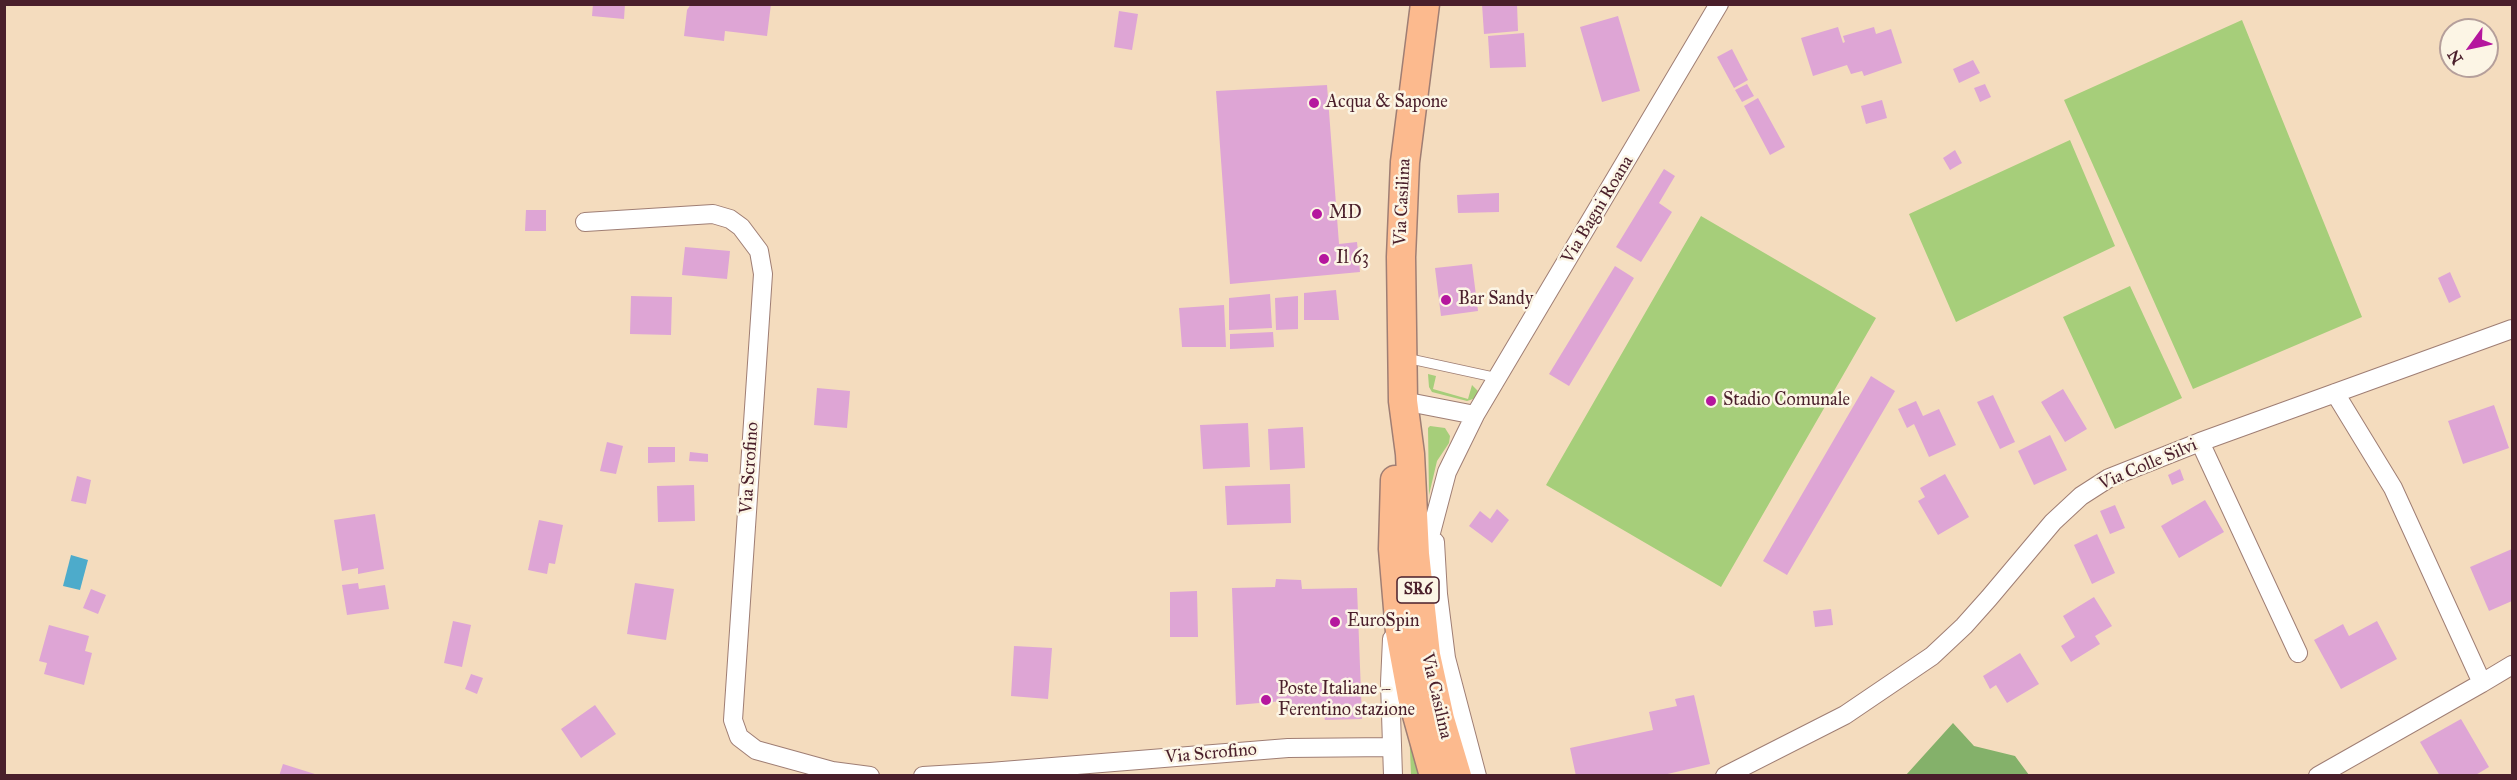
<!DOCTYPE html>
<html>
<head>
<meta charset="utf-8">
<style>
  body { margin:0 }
  #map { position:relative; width:2517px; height:780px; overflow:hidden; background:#f4dcbe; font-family:"IM FELL Great Primer",serif }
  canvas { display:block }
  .frame { position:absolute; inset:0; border:6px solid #4a1f2b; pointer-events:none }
  .north { position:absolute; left:2439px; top:18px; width:60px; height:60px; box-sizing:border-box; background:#fcf5e5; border:2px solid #b59f9b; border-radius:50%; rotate:237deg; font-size:16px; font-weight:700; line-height:24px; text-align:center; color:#4a1f2b }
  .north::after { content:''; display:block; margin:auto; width:21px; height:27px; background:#b5179e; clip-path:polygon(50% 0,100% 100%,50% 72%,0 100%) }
</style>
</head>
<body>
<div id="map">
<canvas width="2517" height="780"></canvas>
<div class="frame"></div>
<div class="north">N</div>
</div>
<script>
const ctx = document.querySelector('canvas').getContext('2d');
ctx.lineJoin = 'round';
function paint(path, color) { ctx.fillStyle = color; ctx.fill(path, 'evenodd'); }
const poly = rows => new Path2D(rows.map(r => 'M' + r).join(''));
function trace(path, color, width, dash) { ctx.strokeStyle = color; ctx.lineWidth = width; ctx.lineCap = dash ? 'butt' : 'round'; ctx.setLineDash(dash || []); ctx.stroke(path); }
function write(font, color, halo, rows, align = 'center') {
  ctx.font = font + ' "IM FELL Great Primer",serif'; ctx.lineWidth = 5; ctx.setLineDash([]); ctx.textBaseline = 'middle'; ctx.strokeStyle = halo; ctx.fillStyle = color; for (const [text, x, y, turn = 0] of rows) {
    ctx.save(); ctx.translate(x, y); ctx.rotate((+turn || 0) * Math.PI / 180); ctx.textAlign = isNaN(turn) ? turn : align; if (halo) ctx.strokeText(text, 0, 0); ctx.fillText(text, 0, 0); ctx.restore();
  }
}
paint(poly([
  [2242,20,2362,317,2193,389,2064,100],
  [2070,140,2115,246,1956,322,1909,214],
  [1701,216,1876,318,1721,587,1546,485],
  [2130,286,2182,398,2115,429,2063,317],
  [1428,374,1436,376,1433,389,1468,399,1472,385,1478,391,1476,398,1467,401,1432,392,1429,387],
  [1430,426,1445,428,1450,436,1449,443,1437,461,1429,495,1428,428],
  [1409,727,1423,775,1411,775]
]), '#a6ce7a');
paint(poly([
  [1953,723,1974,746,2015,756,2029,775,1906,775]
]), '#84b16a');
paint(poly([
  [71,555,88,560,80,590,63,586]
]), '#4dabcb');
paint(poly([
  [593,4,625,4,624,19,592,16],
  [691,4,771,4,767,36,725,31,724,41,684,36,687,10],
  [1482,4,1517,4,1518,31,1484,34],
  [1119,11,1138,14,1132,50,1114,47],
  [1618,16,1640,91,1602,102,1580,27],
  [1838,27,1843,43,1845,42,1843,36,1874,27,1876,34,1891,29,1902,63,1864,76,1862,71,1851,74,1847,65,1813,76,1801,38],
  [1524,33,1526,67,1490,68,1488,36],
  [1732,49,1748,80,1734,88,1717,57],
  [1973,60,1980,73,1959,83,1953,69],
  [1747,84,1754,96,1742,102,1735,90],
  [1985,84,1991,97,1980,102,1974,88],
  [1327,85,1339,244,1357,242,1360,272,1230,284,1216,91],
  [1758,98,1785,147,1770,155,1744,106],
  [1882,100,1887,118,1866,124,1861,106],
  [1955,150,1962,163,1950,170,1943,158],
  [1664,169,1675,176,1659,203,1672,212,1641,262,1616,247],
  [1499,193,1499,212,1458,213,1457,195],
  [526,210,546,210,546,231,525,231],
  [685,247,730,251,727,279,682,275],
  [1472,264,1478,311,1441,316,1435,268],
  [1615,266,1634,278,1569,386,1549,374],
  [2450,272,2461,297,2449,303,2438,278],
  [1336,290,1339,320,1304,320,1304,293],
  [1270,294,1272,328,1229,330,1229,298],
  [631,296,672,297,671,335,630,334],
  [1298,296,1298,329,1276,330,1275,298],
  [1224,305,1226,347,1182,347,1179,308],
  [1273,332,1274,347,1230,349,1230,334],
  [1871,376,1895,391,1787,575,1763,561],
  [817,388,850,391,847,428,814,425],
  [2063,389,2087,429,2065,442,2041,402],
  [1993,395,2015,442,2000,449,1977,402],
  [1916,401,1923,416,1939,409,1956,445,1929,457,1914,424,1907,428,1898,409],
  [2494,405,2509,448,2463,464,2448,421],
  [1248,423,1250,467,1203,469,1200,425],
  [1303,427,1305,468,1270,470,1268,429],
  [2050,435,2067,470,2034,485,2018,451],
  [607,442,623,446,616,474,600,471],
  [648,447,675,447,675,462,648,463],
  [690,452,708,454,708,462,689,461],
  [2180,469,2184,480,2172,485,2168,475],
  [1945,474,1969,517,1938,535,1918,501,1925,497,1920,488],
  [77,476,91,480,86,504,71,501],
  [1290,484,1291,523,1227,525,1225,486],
  [694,485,695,521,658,522,657,486],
  [2205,500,2224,532,2179,558,2161,526],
  [2115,505,2125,528,2110,534,2100,511],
  [1497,509,1509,520,1492,543,1469,526,1480,511,1490,519],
  [375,514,384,569,358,574,358,568,342,571,334,520],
  [539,520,563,525,555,564,549,563,547,574,528,570],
  [2097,534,2115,573,2092,584,2074,545],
  [2512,549,2512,601,2489,611,2470,567],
  [1276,579,1301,580,1302,589,1357,588,1362,719,1325,720,1323,711,1284,712,1283,701,1236,705,1232,588,1275,587],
  [358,583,359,589,385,585,389,609,347,615,342,585],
  [635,583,674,589,666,640,627,634],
  [91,589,106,595,98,614,83,608],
  [1197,591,1198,637,1170,637,1170,592],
  [2094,597,2112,626,2095,636,2100,644,2071,662,2061,646,2075,637,2063,616],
  [1831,609,1833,625,1815,627,1813,611],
  [453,621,471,625,462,667,444,663],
  [2377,621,2397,659,2341,689,2314,640,2343,624,2349,636],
  [49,625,89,636,85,651,92,653,84,685,44,674,47,663,39,661],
  [1014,646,1052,648,1048,699,1011,696],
  [2020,653,2039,684,2007,703,1996,685,1990,689,1983,676],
  [471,674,483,678,477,694,465,689],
  [1694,695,1710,764,1659,776,1576,776,1570,748,1653,730,1649,712,1677,706,1675,699],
  [595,705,616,734,581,758,561,729],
  [2461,719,2489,767,2474,776,2440,776,2420,742],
  [283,764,318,775,318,776,279,776]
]), '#dea5d5');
const lane = poly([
  [1406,358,1498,378]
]);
const street = poly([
  [585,222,713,214,730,219,741,227,759,251,763,274,733,720,739,737,756,750,832,771,870,776],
  [2335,393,2393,488,2482,683,2512,665],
  [1403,401,1475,415],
  [2200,442,2298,653],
  [1435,542,1438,594,1446,658,1477,776],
  [1422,567,1447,472,1475,415,1719,4],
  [1392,639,1390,683,1393,776],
  [923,776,990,772,1288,748,1392,747],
  [1725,776,1845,715,1932,656,1964,626,1989,598,2053,522,2081,496,2109,478,2200,442,2512,329],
  [2318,776,2482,683]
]);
const primary = poly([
  [1425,4,1405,162,1401,257,1403,401,1410,454,1415,554,1426,655,1440,719,1457,776],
  [1395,480,1393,549,1400,632,1412,697,1434,776]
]);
trace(lane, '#9f7e74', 11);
trace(street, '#9f7e74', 20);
trace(primary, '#9f7e74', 31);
trace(lane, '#fff', 9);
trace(street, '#fff', 18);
trace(primary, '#fcba8e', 28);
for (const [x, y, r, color] of [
  [1314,103,6,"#b5179e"],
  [1317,214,6,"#b5179e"],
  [1324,259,6,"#b5179e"],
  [1446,300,6,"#b5179e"],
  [1711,401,6,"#b5179e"],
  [1335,622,6,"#b5179e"],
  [1266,700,6,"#b5179e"]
]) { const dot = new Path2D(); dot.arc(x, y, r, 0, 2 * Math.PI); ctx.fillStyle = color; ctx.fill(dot); trace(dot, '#fcf5e5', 2); }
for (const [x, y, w] of [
  [1418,590,42]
]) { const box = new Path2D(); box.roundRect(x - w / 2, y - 13, w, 26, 4.5); ctx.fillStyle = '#fcf5e5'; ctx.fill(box); trace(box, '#4a1f2b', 1.5); }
write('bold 16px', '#4a1f2b', null, [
  ["SR6",1418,590]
]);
write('18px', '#4a1f2b', '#fcf5e5', [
  ["Acqua & Sapone",1326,103],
  ["MD",1329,214],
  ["Il 63",1336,259],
  ["Bar Sandy",1458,300],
  ["Stadio Comunale",1723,401],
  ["EuroSpin",1347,622],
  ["Poste Italiane –",1278,690],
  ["Ferentino stazione",1278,711]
], 'left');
write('18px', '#4a1f2b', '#fcf5e5', [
  ["Via Casilina",1403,202,-87],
  ["Via Bagni Roana",1598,210,-59],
  ["Via Colle Silvi",2148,465,-23],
  ["Via Scrofino",750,468,-86],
  ["Via Casilina",1436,696,77],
  ["Via Scrofino",1211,754,-5]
]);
</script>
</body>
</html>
